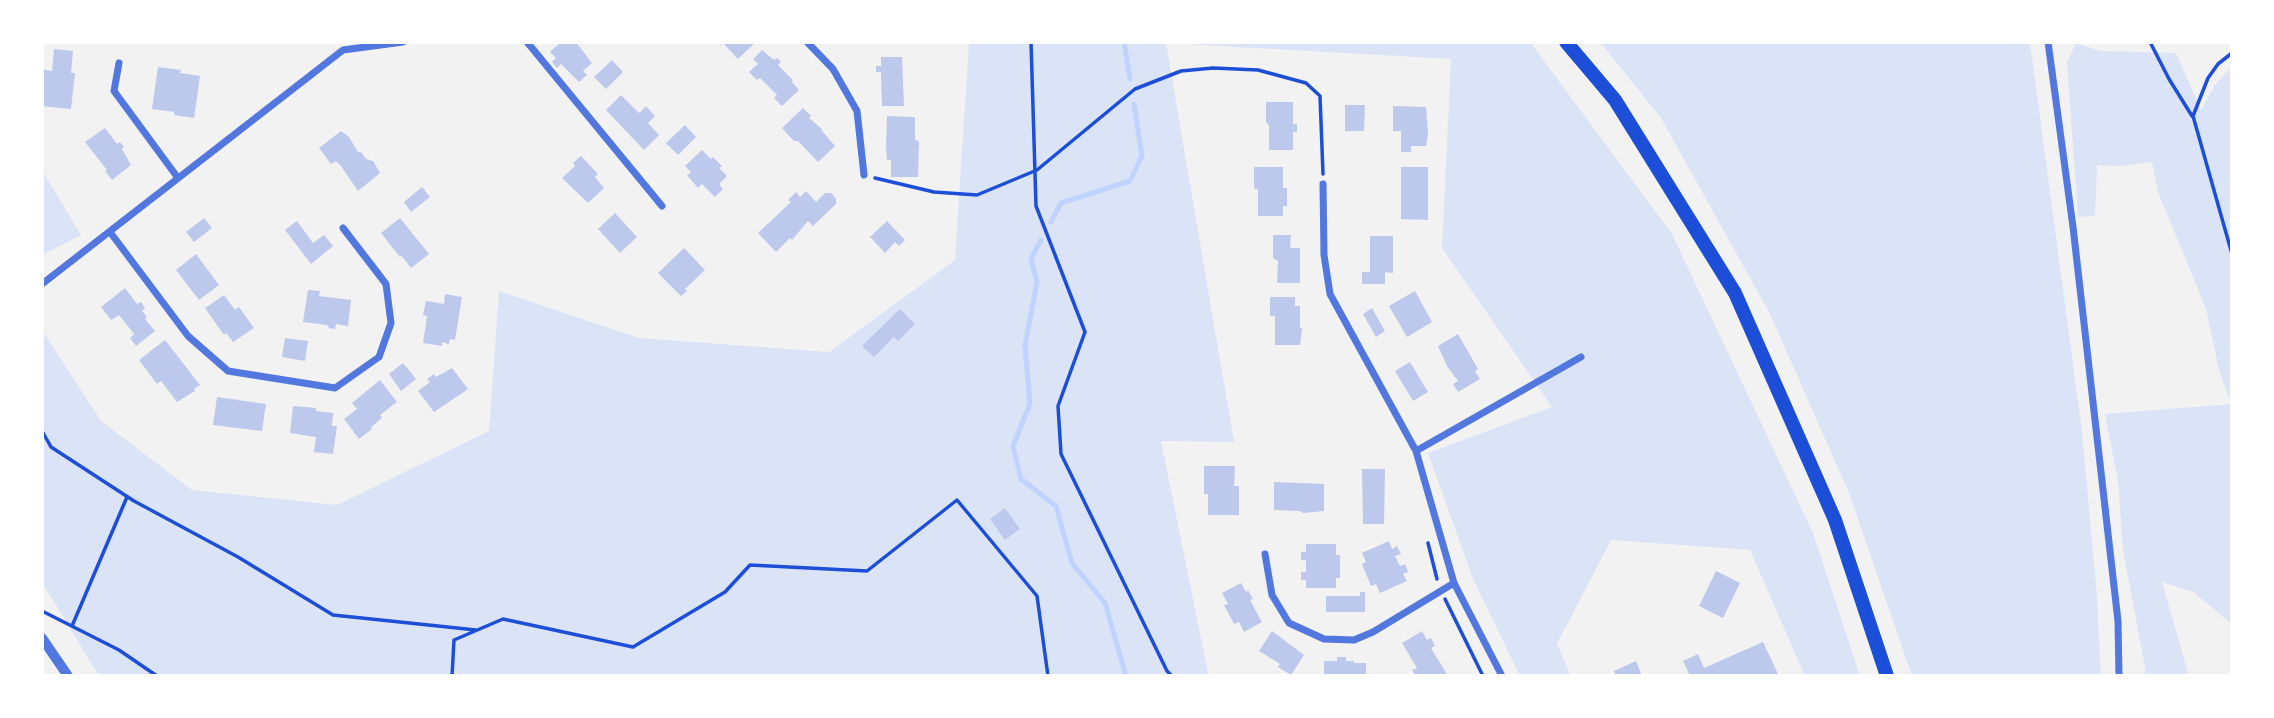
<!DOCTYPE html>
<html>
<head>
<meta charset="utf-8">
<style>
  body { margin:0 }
  #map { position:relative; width:2274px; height:718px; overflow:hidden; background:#f2f2f2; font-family:"Open Sans",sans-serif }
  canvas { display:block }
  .frame { position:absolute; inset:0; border:44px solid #fff; pointer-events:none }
</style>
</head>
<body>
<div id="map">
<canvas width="2274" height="718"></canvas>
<div class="frame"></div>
</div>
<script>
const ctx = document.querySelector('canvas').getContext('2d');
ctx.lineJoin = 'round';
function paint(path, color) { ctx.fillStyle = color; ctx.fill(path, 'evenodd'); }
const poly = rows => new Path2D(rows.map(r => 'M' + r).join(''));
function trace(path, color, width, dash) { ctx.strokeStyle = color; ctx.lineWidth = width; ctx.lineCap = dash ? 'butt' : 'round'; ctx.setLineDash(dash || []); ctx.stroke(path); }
paint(poly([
  [969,42,1530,42,1672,234,1813,533,1860,676,1805,676,1750,550,1611,540,1557,644,1571,676,1520,676,1473,579,1428,453,1552,407,1442,248,1451,59,1166,43,1234,442,1161,441,1208,673,1213,676,99,676,42,582,42,330,101,421,192,490,337,505,489,431,499,291,639,338,829,352,955,260],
  [1600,42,2030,42,2082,431,2097,596,2101,676,1912,676,1849,493,1770,314,1661,118],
  [2076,43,2100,51,2176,53,2201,110,2215,85,2232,66,2232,624,2193,592,2162,582,2189,676,2145,676,2145,667,2123,550,2118,482,2105,414,2231,404,2219,370,2206,309,2158,192,2152,162,2120,166,2097,165,2095,216,2078,217,2067,62],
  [42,170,81,235,42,255]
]), '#dbe4f7');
trace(poly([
  [1124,42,1130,79],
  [1051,222,1061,203,1130,181,1142,156,1134,104],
  [1041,240,1031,259,1037,282,1025,346,1030,404,1013,446,1021,479,1056,506,1072,563,1105,603,1126,676]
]), '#bfd3fe', 5);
paint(poly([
  [561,42,574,44,576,42,592,63,583,71,587,75,579,82,561,64,557,68,552,62,556,58,550,52],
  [714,42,756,42,738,59,723,43,721,45],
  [54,49,73,51,71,73,75,73,71,109,42,106,42,69,52,71],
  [762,50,774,60,777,58,781,62,778,65,793,80,792,82,799,90,782,106,774,98,777,95,760,78,757,80,749,72,758,64,753,59],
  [881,57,902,57,904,106,882,106,881,72,876,72,876,66,881,66],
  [612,60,623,72,606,89,594,77],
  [158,67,181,70,180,73,200,76,194,118,174,115,174,112,152,109],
  [621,95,639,113,646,106,655,116,648,123,659,135,644,150,606,110],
  [1266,102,1293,102,1293,124,1297,124,1297,132,1293,132,1293,150,1269,150,1269,125,1266,122],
  [1345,105,1365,105,1364,131,1345,131],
  [1393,106,1426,107,1428,134,1426,146,1411,146,1411,152,1401,152,1401,131,1393,131],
  [803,108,811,116,809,118,822,129,822,131,835,146,818,162,798,141,794,141,782,128],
  [887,116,915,117,915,139,919,142,918,177,891,177,891,160,887,160,886,147],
  [685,125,696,137,678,155,666,143],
  [105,128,117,144,120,142,124,147,122,149,131,165,112,180,105,171,107,170,85,142],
  [341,131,349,137,358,152,361,152,366,159,373,161,380,173,358,191,341,166,336,161,331,164,319,148],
  [702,150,711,159,713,157,722,166,719,168,727,176,719,184,723,189,715,197,702,184,698,188,687,175,691,172,685,166],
  [581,156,598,174,595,177,604,188,588,203,562,178,575,166,573,163],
  [1254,167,1283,167,1283,188,1287,188,1287,206,1283,206,1283,216,1258,216,1258,189,1254,189],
  [1401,167,1428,167,1428,220,1401,219],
  [422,187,430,197,411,212,404,202],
  [806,191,816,202,825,193,831,193,836,199,836,204,813,226,808,221,792,240,790,238,776,252,758,233,791,202,788,200,796,192,800,197],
  [615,213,637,237,620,253,598,229],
  [204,218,212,228,194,242,186,232],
  [400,218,429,254,411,268,401,255,400,257,381,233],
  [297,221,313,243,324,235,333,246,311,264,285,230],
  [887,221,905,240,899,246,895,242,885,253,870,237],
  [1273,235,1291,235,1290,248,1300,248,1300,283,1277,283,1278,261,1273,258],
  [1370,236,1393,236,1393,273,1385,272,1385,284,1362,284,1362,272,1370,272],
  [684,248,705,270,685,289,687,291,681,296,658,273],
  [196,254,219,285,199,300,176,270],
  [125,288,137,304,141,302,145,308,142,311,147,317,145,319,155,331,136,346,130,338,134,334,119,315,111,320,101,307],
  [308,290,320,291,319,296,351,300,348,326,336,324,335,329,329,328,327,325,303,322],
  [1415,291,1432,322,1407,337,1389,306],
  [445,294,462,297,455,340,450,339,449,344,442,342,442,346,423,343,427,316,423,315,426,301,444,304],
  [224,295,235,310,239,307,254,328,233,342,226,333,224,335,205,308],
  [1270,297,1295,297,1295,306,1300,306,1300,328,1302,328,1300,345,1275,345,1275,316,1270,316],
  [1372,308,1385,331,1376,337,1363,314],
  [900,309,915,324,898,341,894,337,874,357,862,346],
  [1458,334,1478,369,1475,371,1480,379,1458,392,1453,384,1458,381,1447,366,1438,346],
  [285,338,308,341,305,361,282,357],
  [165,340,200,385,194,389,195,391,177,402,161,381,157,384,139,360],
  [1410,362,1428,392,1413,401,1395,371],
  [403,363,416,379,401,391,389,374],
  [452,368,468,389,434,412,418,391,430,382,427,379,434,374,436,377],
  [380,380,397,402,380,415,382,418,371,427,372,429,359,439,344,419,357,409,352,403],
  [217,397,266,404,262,431,213,425],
  [293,406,316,408,316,411,333,413,332,426,337,426,333,454,314,452,316,437,290,433],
  [1204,466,1235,466,1234,486,1239,486,1239,515,1208,515,1208,494,1204,494],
  [1362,469,1385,469,1384,524,1363,524],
  [1274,482,1324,484,1324,511,1303,513,1300,511,1274,510],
  [1005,508,1020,529,1005,540,990,519],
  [1389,541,1392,549,1397,546,1401,554,1395,556,1400,566,1405,564,1408,572,1403,574,1407,581,1380,593,1376,584,1371,586,1362,564,1366,562,1362,553],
  [1306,544,1336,544,1336,555,1340,555,1340,578,1336,578,1336,588,1306,588,1306,580,1301,580,1301,572,1306,572,1306,560,1301,560,1301,552,1306,552],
  [1716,571,1740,583,1723,618,1699,606],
  [1241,583,1246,592,1248,590,1253,599,1250,600,1262,622,1244,632,1239,622,1234,624,1224,605,1228,604,1222,593],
  [1360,592,1365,592,1365,612,1326,612,1326,596,1360,596],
  [1272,631,1304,655,1291,675,1278,667,1280,664,1259,651],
  [1422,631,1427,640,1431,638,1435,646,1431,648,1448,676,1415,676,1412,670,1417,668,1402,643],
  [1763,642,1779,676,1690,676,1683,661,1698,654,1704,668],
  [1337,657,1346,657,1346,661,1354,661,1354,663,1366,663,1366,676,1324,676,1324,661,1337,661],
  [1636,661,1642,676,1616,676,1614,671]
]), '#bdc9ec');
trace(poly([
  [1031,42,1036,206,1085,332,1058,406,1061,454,1167,671,1172,676],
  [2150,42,2169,79,2192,116],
  [2232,53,2218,64,2208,78,2193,116,2232,254],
  [875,178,934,192,977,195,1037,170,1135,89,1181,71,1213,68,1258,70,1306,83,1320,96,1323,174],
  [42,431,51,447,134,501,238,557,333,615,476,630],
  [1428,543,1437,579],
  [1445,599,1483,676],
  [42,611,119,650,157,676],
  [72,626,127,497],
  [452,676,454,640,503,619,633,647,725,592,750,565,867,571,957,500,1037,596,1048,676]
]), '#1d4ed8', 3.5);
trace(poly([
  [527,42,662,206],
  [807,42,833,69,857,111,864,175],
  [2048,42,2073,227,2118,621,2119,676],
  [119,63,114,91,178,178],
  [1323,184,1324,255,1330,294,1416,451,1454,583,1502,676],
  [110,232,188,336,228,371,335,388,379,357,391,323,386,284,343,228],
  [42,284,343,50,403,42],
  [1416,451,1581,357],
  [1265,554,1272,595,1289,623,1324,639,1354,640,1373,632,1454,583]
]), '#5277de', 7);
trace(poly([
  [42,638,68,676]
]), '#5277de', 10);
trace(poly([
  [1566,42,1615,100,1735,293,1835,520,1887,676]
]), '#1d4ed8', 14);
</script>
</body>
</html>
